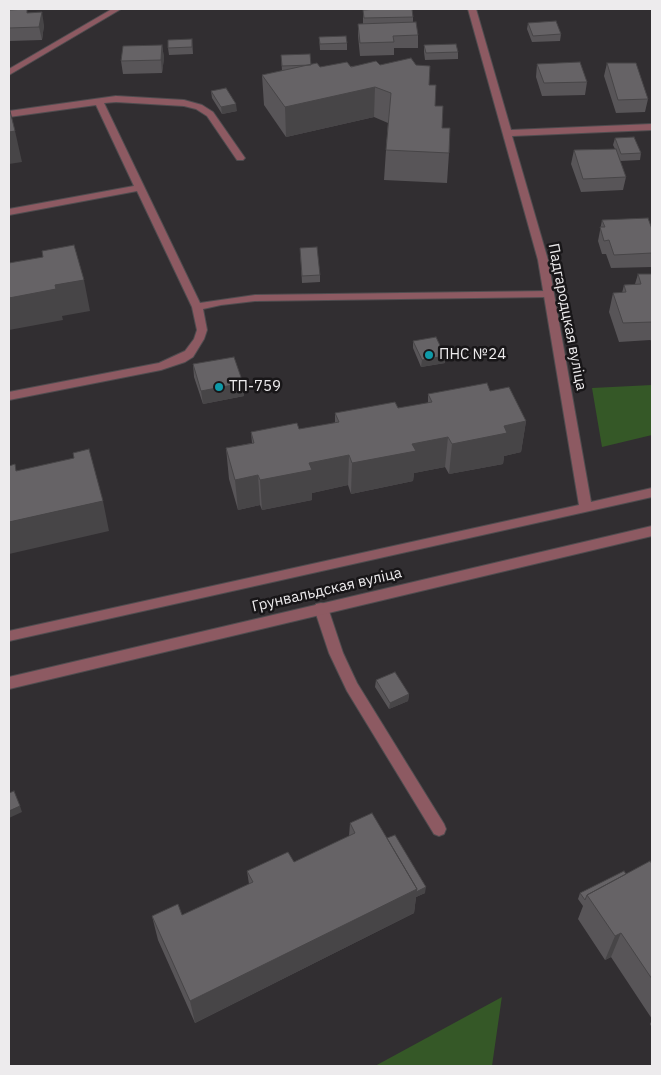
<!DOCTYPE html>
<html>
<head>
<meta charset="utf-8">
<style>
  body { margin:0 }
  #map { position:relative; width:661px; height:1075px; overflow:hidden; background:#312e31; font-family:"IBM Plex Sans",sans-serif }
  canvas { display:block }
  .frame { position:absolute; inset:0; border:10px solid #edebed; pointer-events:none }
</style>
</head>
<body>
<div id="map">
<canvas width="661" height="1075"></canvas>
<div class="frame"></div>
</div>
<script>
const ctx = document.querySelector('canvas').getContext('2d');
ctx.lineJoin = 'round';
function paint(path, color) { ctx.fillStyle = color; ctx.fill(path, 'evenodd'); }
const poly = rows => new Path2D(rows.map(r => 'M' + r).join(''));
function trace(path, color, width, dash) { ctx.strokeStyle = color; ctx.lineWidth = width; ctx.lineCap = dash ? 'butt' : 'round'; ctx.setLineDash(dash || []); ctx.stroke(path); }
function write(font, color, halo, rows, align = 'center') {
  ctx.font = font + ' "IBM Plex Sans",sans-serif'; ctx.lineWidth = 5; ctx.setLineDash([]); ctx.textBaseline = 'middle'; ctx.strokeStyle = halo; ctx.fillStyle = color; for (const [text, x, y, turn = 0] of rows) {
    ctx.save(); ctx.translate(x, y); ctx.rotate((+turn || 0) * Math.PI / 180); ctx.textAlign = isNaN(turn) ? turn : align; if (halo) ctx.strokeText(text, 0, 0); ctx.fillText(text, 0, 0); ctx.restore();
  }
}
paint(poly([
  [652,385,652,435,602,447,592,388],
  [502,996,492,1066,375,1066,502,997]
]), '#355827');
const service = poly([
  [116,96,184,100,202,105,213,112,245,158,243,160,237,160,207,116,196,109,184,106,116,102,104,103,200,303,255,295,549,291,554,294,549,297,255,301,221,305,203,309,207,330,204,339,193,357,185,362,161,370,9,400,9,392,159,363,185,351,194,339,197,330,192,307,137,191,9,215,9,209,134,186,96,105,9,117,9,111,116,96],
  [321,603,326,604,328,608,343,653,357,683,444,824,446,829,444,834,439,836,434,834,347,691,329,653,314,608,316,604,321,603]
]);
const minor = poly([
  [112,9,121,9,9,75,9,69,112,9],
  [468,9,476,9,511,130,652,124,652,130,512,136,548,260,591,502,652,488,652,497,9,641,9,631,579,505,538,260,468,9],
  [652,526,652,536,9,689,9,677,652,526]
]);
trace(service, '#4f4c4f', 2);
trace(minor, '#4f4c4f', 2);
paint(service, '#8d5a62');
paint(minor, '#8d5a62');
paint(poly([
  [9,10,28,13,44,25,42,40,9,41],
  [363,10,413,17,413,23,418,35,418,48,394,48,394,55,360,56,358,36,358,24,363,24],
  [528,23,561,34,560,41,532,42,527,29],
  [319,37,347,43,347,50,320,50],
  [192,39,193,54,169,55,168,48],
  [162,45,164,58,162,73,123,74,121,61],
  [424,45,458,52,458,59,425,60,424,52],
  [281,55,320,67,380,65,429,85,449,153,447,183,384,180,386,150,388,123,374,117,286,137,264,105,262,75,282,71],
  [607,63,648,99,645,112,616,113,604,76],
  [537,64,587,82,585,95,542,96,536,77],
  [211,91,237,111,222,114,212,98],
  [615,138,641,153,640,160,620,161,626,177,623,190,581,192,571,164,574,150,615,149,613,145],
  [602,220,652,229,652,267,611,268,606,254,602,254,598,241],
  [300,248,320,275,320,282,302,283],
  [638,274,652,274,652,341,650,340,619,342,609,312,613,293,622,293,624,285,635,284],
  [413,341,445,356,445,363,421,367,413,348],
  [193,364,243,383,244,396,203,404,194,377],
  [490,391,526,421,521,452,504,456,503,464,449,474,445,467,414,473,413,481,351,494,348,485,312,493,312,500,262,510,260,505,238,510,229,479,226,448,252,443,251,432,299,429,335,423,335,413,398,408,428,403,428,394],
  [376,680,409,694,408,701,389,709,375,687],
  [350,823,387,838,425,893,416,897,414,913,195,1023,158,940,152,916,182,915,249,884,247,871,294,862,349,836],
  [652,864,652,1019,611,957,605,960,578,919,583,906,578,899,580,893,626,874],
  [652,1020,652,1028,650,1024]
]), '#585558');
paint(poly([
  [42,12,44,25,42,40,39,27],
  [162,45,164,58,162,73,161,60],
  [375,87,374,117,286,137,285,107],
  [236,104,237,111,222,114,221,107],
  [15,131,22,162,9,164,9,132],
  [84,280,90,311,62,316,63,320,9,330,9,298,55,285],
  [445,356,445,363,421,367,422,360],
  [243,383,244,396,203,404,201,391],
  [526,421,521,452,504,456,503,464,449,474,452,444,504,426],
  [448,437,445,467,414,473,413,481,351,494,352,463,412,444],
  [349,455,348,485,312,493,312,500,262,510,260,480,309,463],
  [258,475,260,505,238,510,235,480],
  [103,501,109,531,9,554,9,522],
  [409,694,408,701,389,709,390,703],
  [20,806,22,812,9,818,9,811],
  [426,887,425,893,416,897,414,913,195,1023,190,1001,417,889],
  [621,933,611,957,605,960,615,936]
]), '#474547');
const building = poly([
  [27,9,27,13,42,12,39,27,9,28,9,10,27,9],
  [379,9,412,9,413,17,364,18,363,10,379,9],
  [556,21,561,34,533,36,528,23,556,21],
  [416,22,418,35,393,36,394,42,360,43,358,24,416,22],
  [346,36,347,43,320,44,319,37,346,36],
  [192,39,192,47,168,48,168,40,192,39],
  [456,44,458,52,426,53,424,45,456,44],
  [162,45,161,60,121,61,123,46,162,45],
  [310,54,311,65,282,66,281,55,310,54],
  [411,58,416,65,430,66,429,85,436,85,435,106,443,106,442,128,450,128,449,153,386,150,391,93,375,87,285,107,262,75,317,63,320,67,347,62,351,67,376,61,380,65,411,58],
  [580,62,587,82,544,83,537,64,580,62],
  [607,63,636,63,648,99,618,100,607,63],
  [226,88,236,104,221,107,211,91,226,88],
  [9,107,15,131,9,132,9,107],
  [634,137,641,153,621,154,615,138,634,137],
  [616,149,626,177,583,179,574,150,616,149],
  [648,218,652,229,652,253,614,255,609,240,604,241,600,227,605,227,602,220,648,218],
  [74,245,84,280,55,285,56,289,9,298,9,263,43,257,42,251,74,245],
  [317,247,320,275,302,276,300,248,317,247],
  [638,274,652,274,652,322,623,323,613,293,626,292,624,285,641,284,638,274],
  [436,337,445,356,422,360,413,341,436,337],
  [234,357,243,383,201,391,193,364,234,357],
  [487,383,490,391,509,387,526,421,504,426,507,433,452,444,448,437,412,444,416,451,352,463,349,455,309,463,312,470,260,480,258,475,235,480,226,448,254,443,251,432,297,423,299,429,339,422,335,413,395,402,398,408,432,402,428,394,487,383],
  [89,449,103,501,9,522,9,466,15,464,16,471,74,458,73,453,89,449],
  [395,672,409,694,390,703,376,680,395,672],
  [14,791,20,806,9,811,9,793,14,791],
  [372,813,417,889,190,1001,152,916,178,904,182,915,253,882,247,871,288,852,294,862,355,833,350,823,372,813],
  [395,835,426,887,416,892,417,889,387,838,395,835],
  [650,861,652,864,652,979,621,933,615,936,587,895,650,861],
  [624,871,626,874,587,895,585,900,580,893,624,871]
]);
paint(building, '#666366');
trace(building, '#474547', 1);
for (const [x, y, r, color] of [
  [429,355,5,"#0f9aa8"],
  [219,387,5,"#0f9aa8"]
]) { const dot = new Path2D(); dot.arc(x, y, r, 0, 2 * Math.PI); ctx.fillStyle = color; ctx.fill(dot); trace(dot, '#181618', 2); }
write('15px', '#edebed', '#181618', [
  ["Падгародцкая вуліца",567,317,79],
  ["Грунвальдская вуліца",327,590,-13]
]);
write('15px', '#edebed', '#181618', [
  ["ПНС №24",439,355],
  ["ТП-759",229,387]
], 'left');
</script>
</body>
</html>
